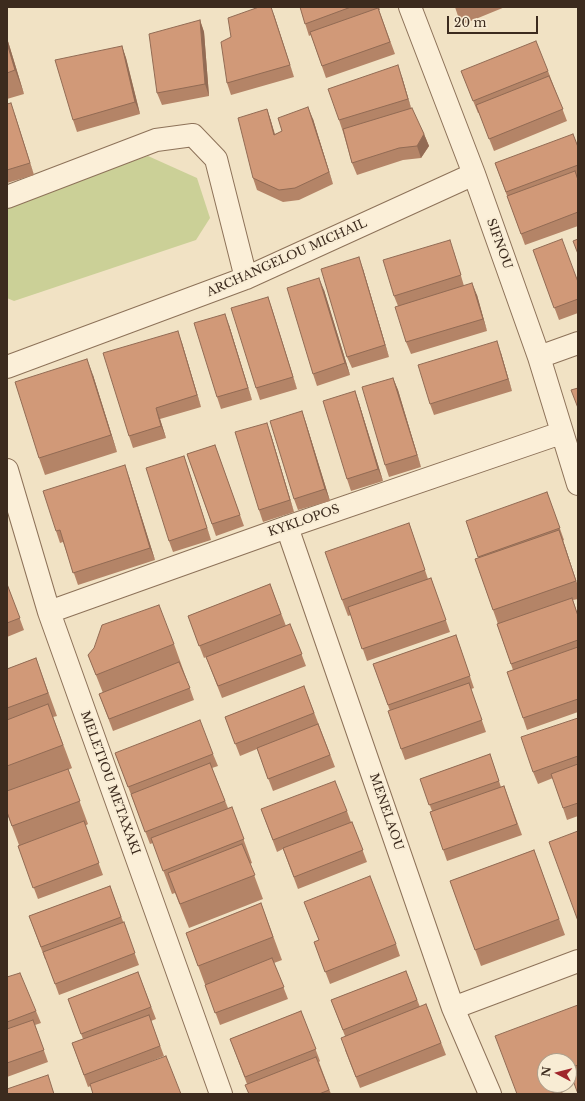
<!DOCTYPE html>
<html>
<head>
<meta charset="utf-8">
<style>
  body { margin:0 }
  #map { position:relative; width:585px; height:1101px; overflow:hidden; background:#f1e2c4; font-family:"Libre Baskerville",serif }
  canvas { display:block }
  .frame { position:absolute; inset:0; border:8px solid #3c2b1e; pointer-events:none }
  .north { position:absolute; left:537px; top:1053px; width:40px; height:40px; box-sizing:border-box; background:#f8ecd4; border:1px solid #ad9f8b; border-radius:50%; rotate:277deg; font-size:11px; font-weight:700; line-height:16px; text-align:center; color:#3c2b1e }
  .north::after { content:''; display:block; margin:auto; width:14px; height:18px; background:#a0252b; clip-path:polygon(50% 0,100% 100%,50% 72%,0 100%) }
  .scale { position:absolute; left:447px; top:16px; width:91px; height:18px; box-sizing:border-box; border:2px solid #3c2b1e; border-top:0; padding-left:5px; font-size:12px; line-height:14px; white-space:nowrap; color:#3c2b1e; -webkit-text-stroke:3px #f8ecd4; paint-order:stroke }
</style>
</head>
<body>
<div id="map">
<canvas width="585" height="1101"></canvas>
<div class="frame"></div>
<div class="north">N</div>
<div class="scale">20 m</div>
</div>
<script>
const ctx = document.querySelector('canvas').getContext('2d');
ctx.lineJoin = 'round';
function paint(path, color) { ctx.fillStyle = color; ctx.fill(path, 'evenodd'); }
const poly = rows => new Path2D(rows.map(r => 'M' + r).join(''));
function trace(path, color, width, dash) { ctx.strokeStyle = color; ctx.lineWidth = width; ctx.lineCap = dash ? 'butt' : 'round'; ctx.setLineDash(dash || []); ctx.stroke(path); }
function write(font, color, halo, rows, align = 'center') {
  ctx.font = font + ' "Libre Baskerville",serif'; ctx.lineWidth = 3.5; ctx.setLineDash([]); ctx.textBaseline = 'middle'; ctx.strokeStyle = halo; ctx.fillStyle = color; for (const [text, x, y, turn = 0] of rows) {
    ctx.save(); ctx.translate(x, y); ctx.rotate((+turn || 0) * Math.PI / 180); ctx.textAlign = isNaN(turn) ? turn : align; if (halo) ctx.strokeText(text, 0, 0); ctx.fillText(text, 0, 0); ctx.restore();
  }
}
paint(poly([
  [148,156,197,178,210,218,196,240,14,301,7,298,7,204]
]), '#cbd097');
const street = poly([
  [410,7,474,174,539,357,578,484],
  [7,197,156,140,193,135,216,159,246,278],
  [539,357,578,343],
  [7,367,246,278,474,174],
  [7,470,49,612,221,1094],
  [287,527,453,1008,490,1094],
  [49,612,287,527,561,433],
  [453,1008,578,961]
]);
trace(street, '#8d7259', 24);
trace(street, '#fbefd8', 22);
paint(poly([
  [300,7,379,7,380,10,379,10,395,54,326,78,311,35,309,36],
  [455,7,505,7,461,25],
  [274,15,294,77,231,95,227,83],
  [200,20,204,32,209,96,162,105,157,93],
  [7,38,24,94,7,99],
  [122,46,126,58,140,114,77,132,73,120],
  [461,71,548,71,567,121,494,151,479,113,478,113],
  [402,77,411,108,424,134,429,146,421,158,403,160,357,175,352,163,343,132,339,120],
  [7,104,15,115,34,175,7,183],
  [267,109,275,134,313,119,333,184,299,200,283,202,257,190,253,178],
  [578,147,578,226,525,245,495,163],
  [533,250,578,282,578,313,559,320],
  [454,252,464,286,477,295,487,331,411,354,406,342,398,306,394,296],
  [363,269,389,357,352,368,347,357],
  [324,290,350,375,317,386,313,374],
  [268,297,272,309,297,389,260,400,256,388],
  [229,325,252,400,221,409,217,397],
  [182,343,201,407,160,419,166,438,133,448,129,436],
  [501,353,512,391,434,415,430,404],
  [93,375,117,452,45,475,39,458],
  [393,378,398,390,421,467,389,477,385,465],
  [355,391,359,403,383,481,351,491,347,479],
  [302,411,306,423,330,501,298,510,294,499],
  [271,435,294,512,263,522,259,510],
  [215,445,244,526,216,536,187,454],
  [184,456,188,468,211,540,173,552,169,541],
  [129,477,155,560,78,585,63,542,60,543,56,531],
  [547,492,564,540,563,541,578,586,578,599,573,600,578,616,578,712,527,730,523,718,513,670,497,624,498,624,475,559,479,558,478,557],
  [409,523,428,579,431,578,450,632,367,661,351,615,348,616,342,600],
  [7,584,24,630,7,637],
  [270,584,286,626,290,624,306,666,222,698,206,657,204,658,188,616],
  [456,635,474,688,471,689,486,732,405,760,401,749,390,711,373,664],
  [174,644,194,700,113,731,99,694,103,693,88,655],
  [36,658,57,716,53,717,72,768,68,770,88,824,85,826,103,875,38,899,18,846,19,845,7,813,7,669],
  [304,686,335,767,273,791,257,749,240,756,225,717],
  [578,718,578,816,567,820,553,778,538,784,533,772],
  [115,753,213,754,218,766,212,768,228,808,232,807,252,863,250,864,263,899,189,928,175,893,172,894,153,843,150,844],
  [490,754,501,787,504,786,522,835,447,861,430,812,432,811,420,779],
  [261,809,347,811,351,822,352,822,367,862,298,889,283,849,277,852],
  [534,850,565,935,481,966,450,881],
  [110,886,139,965,59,995,46,959,45,959,29,916],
  [261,903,282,960,274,963,288,999,220,1025,186,933],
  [314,942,396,944,400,956,330,984],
  [406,971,420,1007,426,1004,446,1055,360,1088,345,1050,345,1036,331,1000],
  [138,972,156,1019,151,1021,164,1056,88,1087,72,1043,83,1039,68,999],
  [7,977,36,1011,41,1023,35,1025,48,1062,7,1077],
  [578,1005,578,1094,573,1080,569,1082,569,1061,545,1061,545,1085,561,1085,560,1086,563,1094,517,1094],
  [301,1011,320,1061,319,1062,331,1094,249,1094,247,1084,230,1039]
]), '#b48467');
paint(poly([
  [271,7,274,15,294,77,290,65],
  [200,20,204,32,209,96,205,84],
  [7,38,24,94,15,70,7,43],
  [122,46,126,58,140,114,135,102],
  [398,65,402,77,412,111,408,99],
  [11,103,15,115,34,175,30,163],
  [308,107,313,119,333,184,329,172],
  [267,109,271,121,278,147,274,135],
  [424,134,429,146,421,158,417,146],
  [359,257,363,269,389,357,385,345],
  [319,278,324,290,350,375,345,363],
  [472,283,477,295,487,331,483,319],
  [268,297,272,309,297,389,293,377],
  [225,314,229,325,252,400,248,388],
  [178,331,182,343,201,407,197,395],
  [497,341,501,353,512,391,508,379],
  [87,359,93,375,117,452,111,435],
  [393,378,398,390,421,467,417,455],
  [355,391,359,403,383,481,378,469],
  [156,408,160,419,166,438,161,426],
  [302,411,306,423,330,501,325,489],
  [267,423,271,435,294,512,290,500],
  [184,456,188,468,211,540,207,528],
  [125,465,129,477,155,560,150,548],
  [559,530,565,546,578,587]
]), '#926b54');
const building = poly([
  [259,7,271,7,290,65,227,83,221,42,231,37,228,18,259,7],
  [300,7,351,7,305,24,300,7],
  [378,8,390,42,322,66,310,32,378,8],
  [200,20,205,84,157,93,149,34,200,20],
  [536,41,548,71,473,101,461,71,536,41],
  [7,43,15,70,7,73,7,43],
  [122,46,135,102,73,120,55,60,122,46],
  [398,65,408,99,339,120,328,89,398,65],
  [549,76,563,109,489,139,476,105,549,76],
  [11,103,30,163,7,170,7,104,11,103],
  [308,107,329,172,295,188,279,190,253,178,238,118,267,109,274,135,282,131,278,118,308,107],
  [412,108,424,134,417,146,399,148,352,163,343,129,412,108],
  [573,134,578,147,578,165,506,192,495,163,573,134],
  [575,171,578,180,578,212,521,234,507,196,575,171],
  [562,239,578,282,578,299,554,308,533,250,562,239],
  [578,239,578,254,573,241,578,239],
  [450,240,461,275,394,296,383,260,450,240],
  [359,257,385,345,347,357,321,269,359,257],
  [319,278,345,363,313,374,287,288,319,278],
  [472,283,483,319,406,342,395,307,472,283],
  [268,297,293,377,256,388,231,308,268,297],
  [225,314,248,388,217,397,194,323,225,314],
  [178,331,197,395,156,408,161,426,129,436,103,353,178,331],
  [497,341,508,379,430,404,418,365,497,341],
  [87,359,111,435,39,458,15,382,87,359],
  [393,378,417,455,385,465,362,387,393,378],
  [578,388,578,408,571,390,578,388],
  [355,391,378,469,347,479,323,401,355,391],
  [302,411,325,489,294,499,270,421,302,411],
  [267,423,290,500,259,510,235,432,267,423],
  [215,445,240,515,212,524,187,454,215,445],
  [184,456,207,528,169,541,146,468,184,456],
  [125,465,150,548,73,573,60,530,56,531,43,491,125,465],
  [547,492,560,528,478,557,466,521,547,492],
  [409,523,425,570,342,600,325,552,409,523],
  [559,530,576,581,493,610,475,559,559,530],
  [431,578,446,620,362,649,348,607,431,578],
  [7,584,20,618,7,623,7,584],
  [270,584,281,614,199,646,188,616,270,584],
  [572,598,578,616,578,640,511,664,497,624,572,598],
  [159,605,174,644,96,675,88,655,94,648,102,625,159,605],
  [290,624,302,654,218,686,206,657,290,624],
  [456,635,470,676,388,705,373,664,456,635],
  [578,647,578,699,523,718,507,672,578,647],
  [36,658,48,693,7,708,7,669,36,658],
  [179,662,190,688,109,719,99,694,179,662],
  [469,683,482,720,401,749,388,711,469,683],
  [304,686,314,713,235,744,225,717,304,686],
  [48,704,63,745,7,766,7,720,48,704],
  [578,718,578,756,533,772,521,737,578,718],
  [200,720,213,754,128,787,115,753,200,720],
  [318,724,330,755,268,779,257,748,318,724],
  [490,754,499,781,429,805,420,779,490,754],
  [210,763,225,801,145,832,131,794,210,763],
  [578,764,578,803,563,808,551,774,578,764],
  [68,769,80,801,12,826,7,812,7,791,68,769],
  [335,781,347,811,273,840,261,809,335,781],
  [504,786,517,824,443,850,430,812,504,786],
  [232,807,244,839,163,871,151,838,232,807],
  [84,821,99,863,33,888,18,846,84,821],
  [352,822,363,850,294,877,283,848,352,822],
  [578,831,578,921,549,842,578,831],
  [242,844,255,875,180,904,168,873,242,844],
  [534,850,559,919,475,950,450,881,534,850],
  [370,876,396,944,325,972,314,942,319,940,304,902,370,876],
  [110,886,121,917,41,947,29,916,110,886],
  [261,903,273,937,198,966,186,933,261,903],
  [124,922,135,953,55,984,43,952,124,922],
  [272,958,284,987,215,1013,205,985,272,958],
  [406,971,417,1000,343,1030,331,1000,406,971],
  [138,972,151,1007,81,1034,68,999,138,972],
  [20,973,36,1011,7,1022,7,977,20,973],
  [426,1004,441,1043,356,1077,341,1038,426,1004],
  [578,1005,578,1065,569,1068,569,1061,545,1061,545,1085,559,1085,561,1090,550,1094,517,1094,495,1036,578,1005],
  [301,1011,316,1049,245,1077,230,1039,301,1011],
  [149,1015,160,1046,84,1075,72,1043,149,1015],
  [33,1020,44,1050,7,1063,7,1029,33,1020],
  [166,1056,181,1094,93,1094,90,1084,166,1056],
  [316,1057,329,1090,319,1094,249,1094,245,1085,316,1057],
  [578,1073,578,1094,571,1075,578,1073],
  [48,1075,54,1094,7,1094,7,1089,48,1075]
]);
paint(building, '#d19978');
trace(building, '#926b54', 1);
write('12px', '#3c2b1e', '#f8ecd4', [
  ["SIFNOU",499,244,70],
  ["ARCHANGELOU MICHAIL",287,258,-24],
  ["KYKLOPOS",304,521,-19],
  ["MELETIOU METAXAKI",110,783,70],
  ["MENELAOU",386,812,71]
]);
</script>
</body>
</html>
